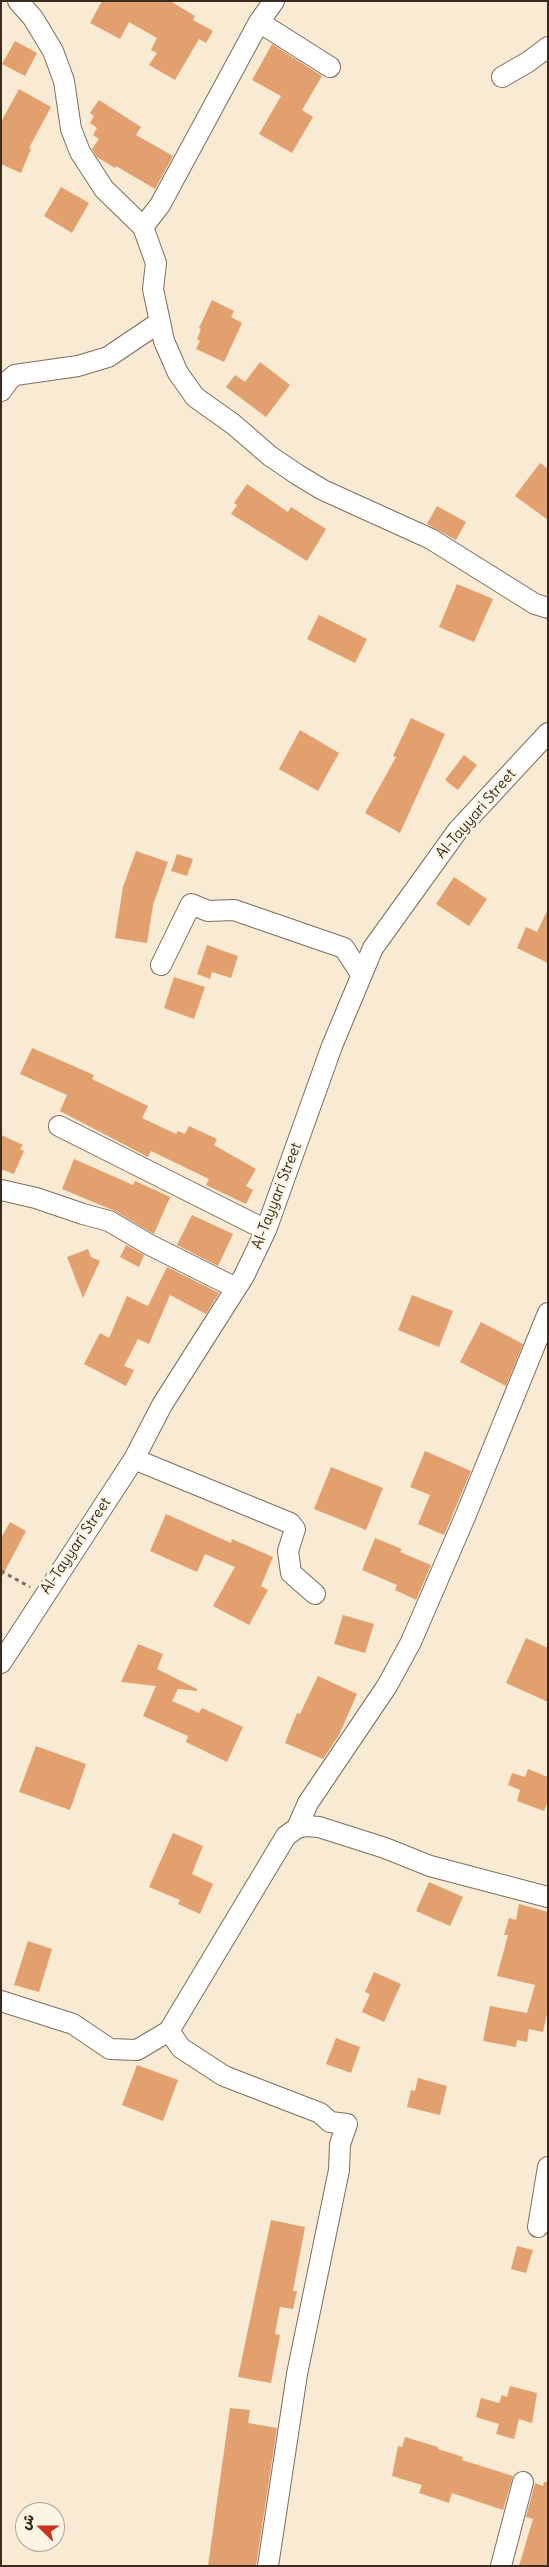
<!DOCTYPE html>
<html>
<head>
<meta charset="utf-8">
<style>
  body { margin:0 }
  #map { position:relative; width:549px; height:2567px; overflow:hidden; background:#f8ead3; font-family:Delius,"Playpen Sans Arabic",sans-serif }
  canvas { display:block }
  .frame { position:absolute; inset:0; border:2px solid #3b2a1e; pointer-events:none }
  .north { position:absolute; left:15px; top:2502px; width:50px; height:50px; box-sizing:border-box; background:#fcf5e5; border:1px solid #afa495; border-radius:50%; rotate:292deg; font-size:14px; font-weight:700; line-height:20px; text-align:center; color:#3b2a1e }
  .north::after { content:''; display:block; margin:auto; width:18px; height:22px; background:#c8321e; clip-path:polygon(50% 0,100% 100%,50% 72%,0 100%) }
</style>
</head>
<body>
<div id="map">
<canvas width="549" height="2567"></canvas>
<div class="frame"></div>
<div class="north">ش</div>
</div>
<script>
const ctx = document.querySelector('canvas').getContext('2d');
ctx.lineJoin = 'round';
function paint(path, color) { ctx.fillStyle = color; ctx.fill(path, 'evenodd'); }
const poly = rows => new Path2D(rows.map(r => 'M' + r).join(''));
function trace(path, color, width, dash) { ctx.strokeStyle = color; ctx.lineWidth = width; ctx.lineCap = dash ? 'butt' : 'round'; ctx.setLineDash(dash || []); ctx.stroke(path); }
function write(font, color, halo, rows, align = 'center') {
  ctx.font = font + ' Delius,sans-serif'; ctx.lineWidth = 5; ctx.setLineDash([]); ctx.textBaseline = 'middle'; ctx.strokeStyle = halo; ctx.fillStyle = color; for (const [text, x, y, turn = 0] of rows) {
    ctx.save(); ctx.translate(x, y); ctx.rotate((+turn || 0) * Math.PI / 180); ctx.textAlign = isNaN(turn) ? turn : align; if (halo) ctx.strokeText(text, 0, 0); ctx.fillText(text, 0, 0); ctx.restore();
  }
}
paint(poly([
  [102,1,170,1,195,16,193,20,213,31,206,43,199,39,175,80,149,65,157,53,151,50,157,38,129,22,120,39,90,23],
  [15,41,37,53,25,76,2,64],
  [272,44,322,76,302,110,313,117,292,153,259,134,281,96,252,80],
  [19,89,51,107,29,148,31,149,21,173,1,164,1,122],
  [99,100,141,127,136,135,173,156,155,189,116,166,115,168,97,157,92,149,99,139,93,135,97,128,90,123,94,116,90,113],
  [61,187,89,203,72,233,44,216],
  [212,300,234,311,231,317,242,323,224,362,196,349,200,341,197,339,201,329,199,328],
  [260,362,290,385,266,417,226,387,235,375,245,382],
  [540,463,548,469,548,520,515,496],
  [247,484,288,512,291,507,326,529,307,561,231,514,237,505,234,503],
  [437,506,466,522,456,540,427,524],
  [457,584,493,599,474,642,439,627],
  [319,615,367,639,355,663,307,639],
  [411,718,445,734,400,833,365,813,396,757,393,756],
  [300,730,339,753,318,791,279,769],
  [464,755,477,765,458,790,445,780],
  [136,851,168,862,153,905,147,943,115,938,123,887],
  [177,854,193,859,187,876,171,871],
  [454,877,487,899,469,926,436,904],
  [548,909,548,963,517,948,526,927,537,932],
  [207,945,238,956,231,978,212,972,210,979,197,974],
  [174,977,205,987,194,1019,164,1008],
  [32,1048,94,1075,92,1079,148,1106,142,1118,176,1134,178,1131,185,1134,189,1126,217,1139,214,1145,256,1169,246,1186,253,1190,246,1204,206,1185,209,1179,151,1151,148,1157,60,1111,67,1095,20,1074],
  [1,1135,23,1145,20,1149,24,1151,14,1174,1,1169],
  [74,1159,133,1185,135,1181,170,1197,154,1234,115,1211,62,1189],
  [192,1215,233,1234,218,1266,177,1245],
  [126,1245,144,1255,139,1267,120,1257],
  [88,1249,91,1257,100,1261,83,1298,67,1257],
  [167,1267,219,1293,206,1314,170,1295,149,1344,138,1339,124,1366,134,1370,126,1386,84,1364,100,1333,109,1338,127,1296,148,1306],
  [412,1295,453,1311,439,1347,398,1330],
  [481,1322,523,1344,506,1386,460,1362],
  [425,1451,471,1471,444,1535,418,1524,430,1495,410,1487],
  [331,1467,383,1488,366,1530,314,1509],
  [166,1514,231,1543,232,1539,273,1557,261,1586,268,1590,249,1625,213,1606,235,1567,205,1554,197,1572,150,1551],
  [10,1522,26,1531,1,1578,1,1538],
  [375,1538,402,1549,400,1552,431,1565,416,1600,395,1590,397,1585,362,1570],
  [343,1615,374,1624,365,1653,334,1644],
  [526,1638,548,1648,548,1702,506,1683],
  [138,1644,163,1654,157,1669,197,1689,197,1691,178,1689,172,1701,199,1713,202,1708,243,1727,227,1762,186,1742,188,1736,143,1716,156,1686,121,1682],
  [318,1676,357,1694,339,1735,323,1759,285,1743,297,1713,300,1714],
  [36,1746,86,1764,70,1810,19,1792],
  [528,1769,548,1777,548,1801,544,1811,517,1801,520,1790,508,1785,512,1773,525,1777],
  [173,1833,203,1846,192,1874,213,1884,200,1914,178,1904,180,1900,149,1887],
  [429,1882,463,1897,450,1926,416,1911],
  [519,1904,548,1912,548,2009,543,2032,529,2029,527,2042,517,2040,516,2047,483,2041,490,2006,527,2013,535,1985,497,1976,508,1935,504,1935,509,1918,516,1920],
  [28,1941,52,1949,39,1992,14,1985],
  [374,1972,401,1984,384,2022,362,2012,370,1994,365,1992],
  [336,2038,360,2047,351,2073,326,2064],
  [137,2065,178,2080,163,2121,122,2105],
  [418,2078,447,2086,440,2115,407,2107,411,2090,415,2091],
  [271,2220,305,2227,293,2291,297,2291,293,2309,280,2307,275,2334,280,2335,271,2383,238,2377],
  [517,2246,533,2250,526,2273,511,2269],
  [510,2386,537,2393,532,2423,519,2419,514,2439,496,2434,499,2424,476,2417,481,2398,499,2403,502,2395,507,2397],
  [230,2408,250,2410,248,2423,277,2428,256,2566,208,2566],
  [405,2437,438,2447,438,2449,463,2457,462,2460,513,2476,503,2510,452,2493,449,2503,419,2493,422,2485,392,2476,398,2446,402,2447],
  [544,2482,548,2482,548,2566,519,2566,533,2519,526,2517,535,2483,543,2486]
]), '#e2a06e');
const street = poly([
  [18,1,33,18,53,51,64,81,71,129,80,152,104,189,143,227,156,263,153,289,164,341,178,373,195,397,233,424,270,456,298,475,323,490,431,539,535,604,548,608],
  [259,22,330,67],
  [502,77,528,62,548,47],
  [143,227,160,205,259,22,274,1],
  [1,391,9,380,15,375,78,366,108,357,160,322],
  [161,965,191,904,208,911,234,910,344,948,361,974],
  [59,1126,266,1230],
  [1,1190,36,1198,83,1214,109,1221,150,1245,236,1288],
  [134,1459,290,1523,295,1529,288,1551,291,1573,315,1594],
  [1,1663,134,1459,162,1405,244,1276,266,1230,332,1046,373,948,458,830,548,733],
  [297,1828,308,1803,387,1686,411,1642,465,1517,548,1313],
  [1,2001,73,2024,110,2049,137,2050,169,2031,286,1836,297,1828,306,1826,319,1827,385,1848,430,1866,548,1897],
  [169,2031,181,2048,224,2076,320,2113,330,2122,347,2124,340,2144,339,2170,297,2374,268,2566],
  [538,2227,548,2167],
  [501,2566,523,2482]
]);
trace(street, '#7d6d5d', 22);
trace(poly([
  [1,1571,30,1587]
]), '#7d6d5d', 3, [4, 4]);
trace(street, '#fff', 20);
write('15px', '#3b2a1e', '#fcf5e5', [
  ["Al-Tayyari Street",476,814,-49],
  ["Al-Tayyari Street",277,1196,-69],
  ["Al-Tayyari Street",76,1546,-56]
]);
</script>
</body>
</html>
